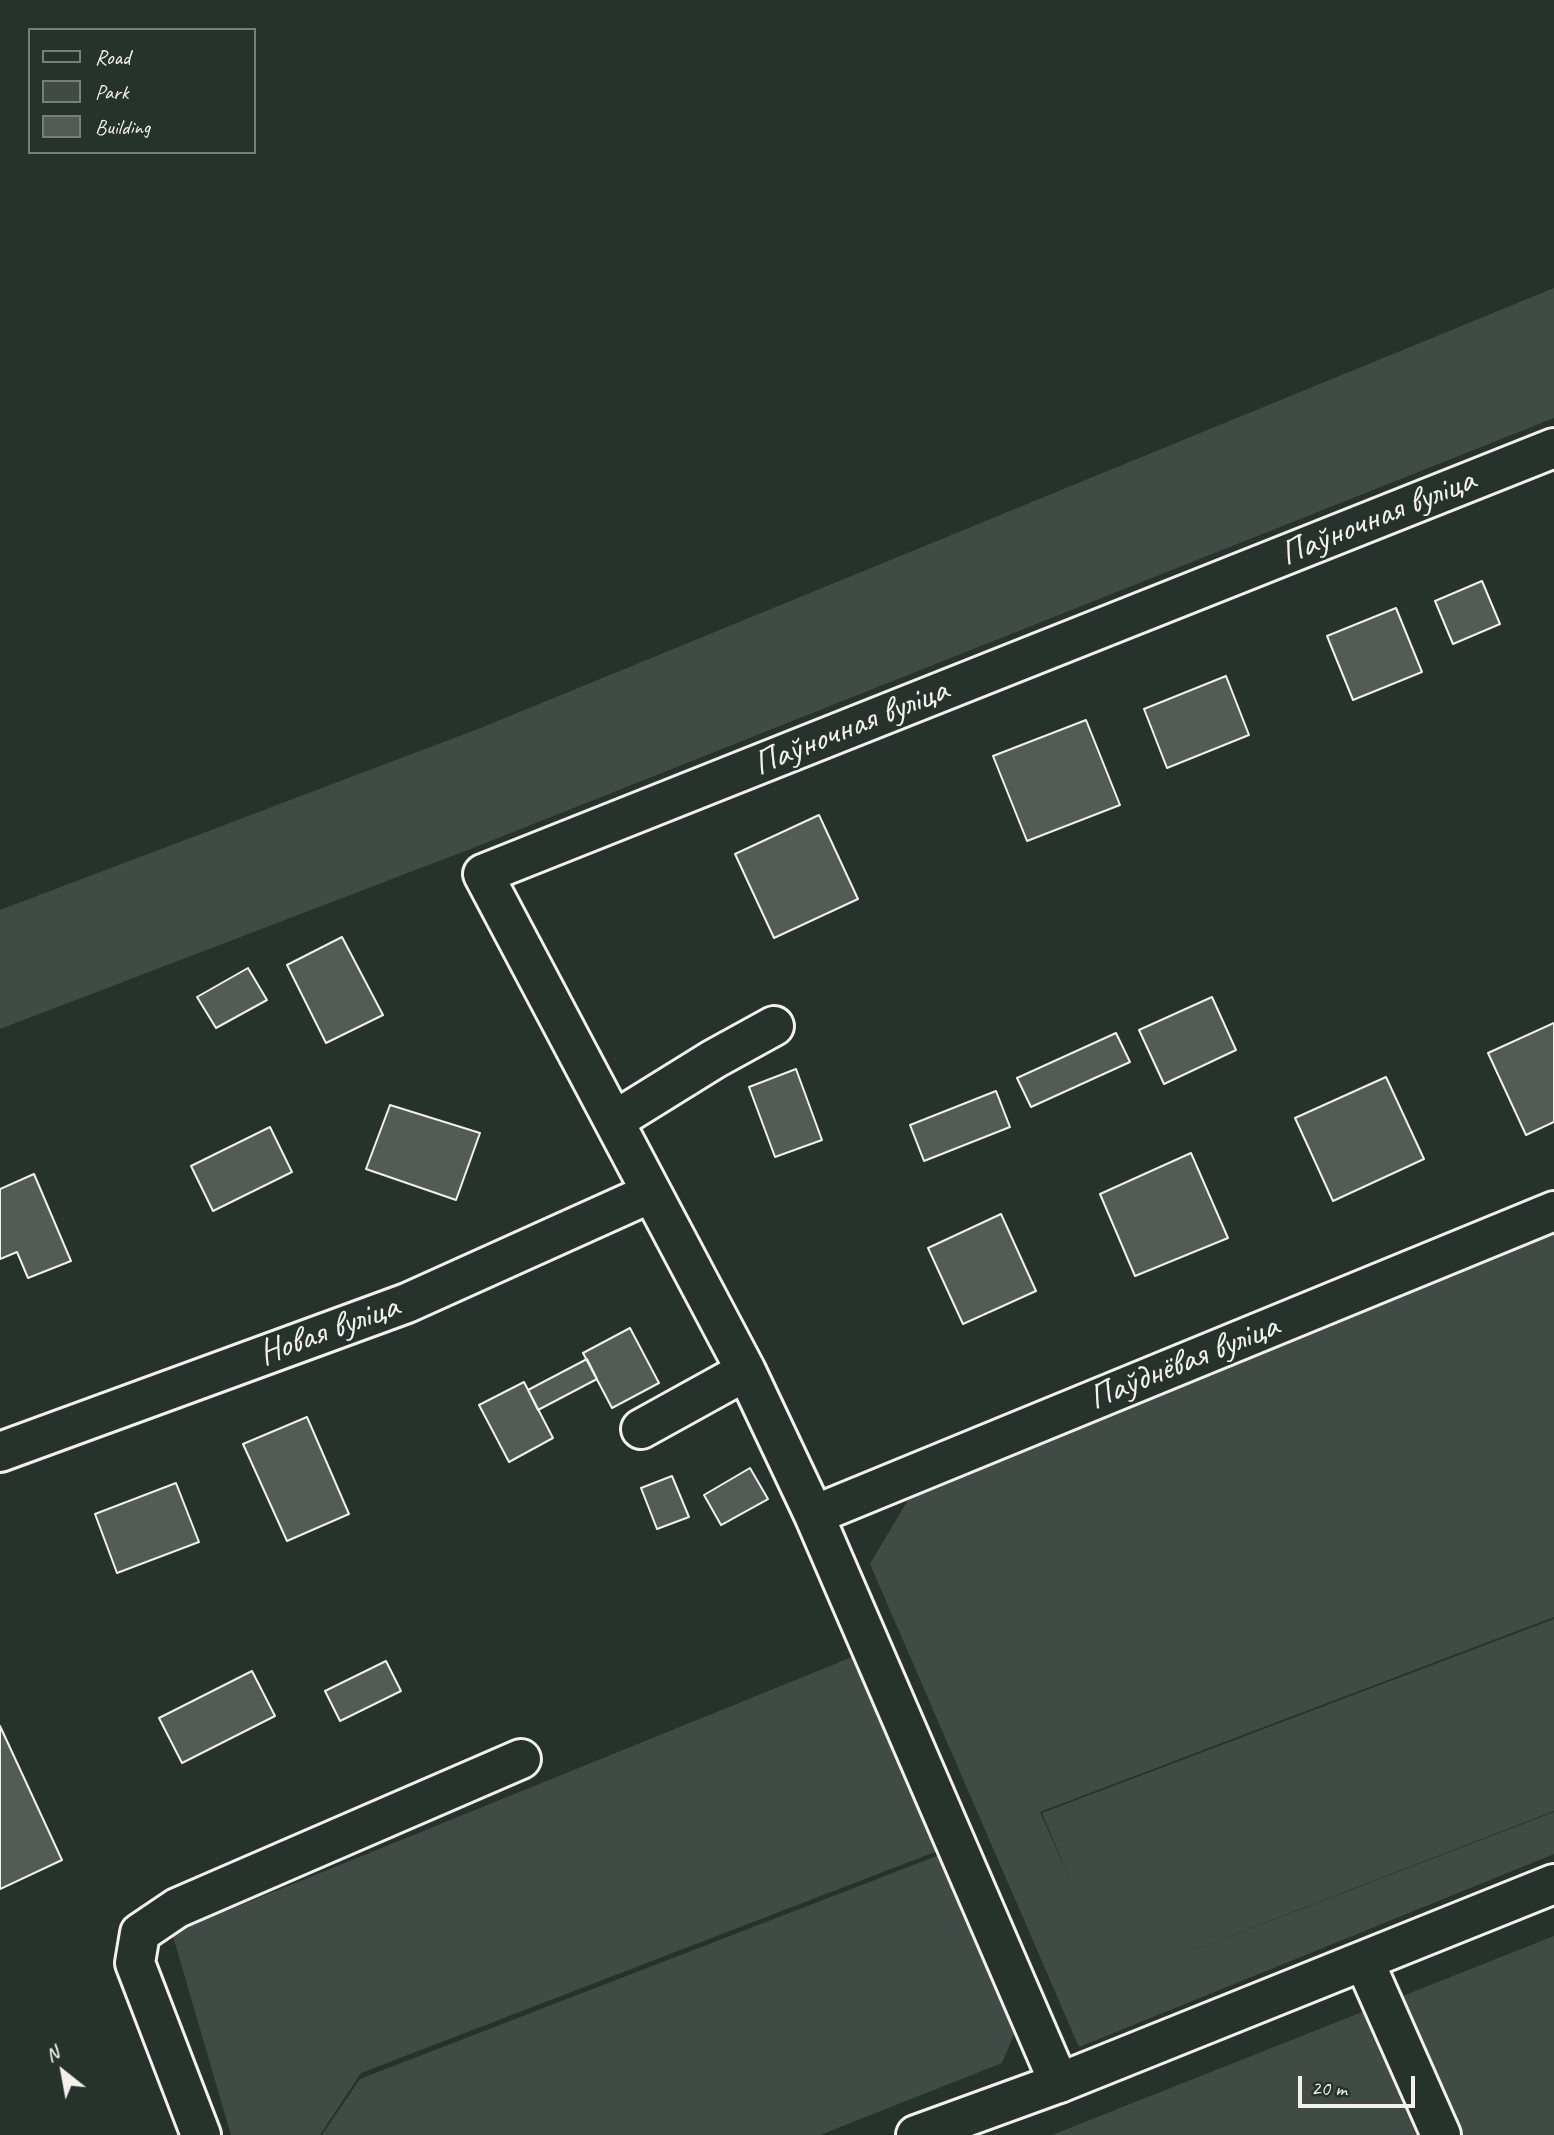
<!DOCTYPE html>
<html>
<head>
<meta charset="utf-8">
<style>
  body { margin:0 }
  #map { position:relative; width:1554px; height:2135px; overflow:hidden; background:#26332d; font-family:Caveat,sans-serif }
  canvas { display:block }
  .legend { position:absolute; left:28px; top:28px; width:228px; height:126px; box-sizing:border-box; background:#26332d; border:2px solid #787f78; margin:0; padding:9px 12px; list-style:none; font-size:21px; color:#f4f1e8 }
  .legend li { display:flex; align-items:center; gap:14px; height:35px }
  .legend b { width:35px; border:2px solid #787f78 }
  .north { position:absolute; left:28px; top:2037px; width:70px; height:70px; -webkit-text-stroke:5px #26332d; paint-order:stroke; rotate:329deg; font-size:19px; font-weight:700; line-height:28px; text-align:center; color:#f4f1e8 }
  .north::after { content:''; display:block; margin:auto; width:24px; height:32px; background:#f4f1e8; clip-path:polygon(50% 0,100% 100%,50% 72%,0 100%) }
  .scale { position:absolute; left:1298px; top:2076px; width:117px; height:32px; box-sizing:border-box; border:4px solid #f4f1e8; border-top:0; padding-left:9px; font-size:21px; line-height:24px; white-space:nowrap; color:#f4f1e8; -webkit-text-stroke:5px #26332d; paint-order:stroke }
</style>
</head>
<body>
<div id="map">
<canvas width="1554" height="2135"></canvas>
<ul class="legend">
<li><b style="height:9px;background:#26332d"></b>Road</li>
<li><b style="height:19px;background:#414b45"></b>Park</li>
<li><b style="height:19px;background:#525c55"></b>Building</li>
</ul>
<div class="north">N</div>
<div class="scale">20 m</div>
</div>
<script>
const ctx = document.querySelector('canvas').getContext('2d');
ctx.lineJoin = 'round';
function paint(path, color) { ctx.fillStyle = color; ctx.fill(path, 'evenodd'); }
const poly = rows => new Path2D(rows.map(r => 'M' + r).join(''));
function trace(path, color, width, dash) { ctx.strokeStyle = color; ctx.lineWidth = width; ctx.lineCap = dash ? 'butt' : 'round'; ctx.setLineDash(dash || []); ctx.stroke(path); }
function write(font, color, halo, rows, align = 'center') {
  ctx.font = font + ' Caveat,sans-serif'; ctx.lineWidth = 5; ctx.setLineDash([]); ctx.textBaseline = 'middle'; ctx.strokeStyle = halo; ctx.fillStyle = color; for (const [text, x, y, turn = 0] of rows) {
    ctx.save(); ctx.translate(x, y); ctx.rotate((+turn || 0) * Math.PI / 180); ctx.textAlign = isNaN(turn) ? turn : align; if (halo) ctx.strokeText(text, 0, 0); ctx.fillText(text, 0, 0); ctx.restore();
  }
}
paint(poly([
  [1554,288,1554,418,473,848,0,1029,0,910,483,727],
  [1554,1230,1554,1617,1040,1812,1072,1884,1042,1813,1554,1619,1554,1811,1114,1981,1554,1812,1554,1854,1079,2047,870,1564,908,1500],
  [867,1651,940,1850,361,2073,320,2135,231,2135,172,1933],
  [942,1854,1015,2032,1002,2063,820,2135,322,2135,360,2079],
  [1554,1936,1554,2135,1052,2135]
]), '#414b45');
const building = poly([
  [1482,581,1500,624,1453,644,1435,601,1482,581],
  [1396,608,1422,672,1353,700,1327,636,1396,608],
  [1226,676,1249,735,1167,768,1144,709,1226,676],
  [1086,720,1120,805,1027,841,993,756,1086,720],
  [819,815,858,899,774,938,735,854,819,815],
  [342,937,383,1015,326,1043,287,965,342,937],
  [248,968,267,1000,216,1028,197,997,248,968],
  [1212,997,1236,1050,1164,1084,1139,1030,1212,997],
  [1554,1023,1554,1122,1526,1135,1488,1053,1554,1023],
  [1116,1033,1130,1062,1031,1107,1017,1078,1116,1033],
  [796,1069,822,1140,775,1157,749,1087,796,1069],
  [1386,1077,1424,1159,1333,1201,1295,1118,1386,1077],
  [996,1091,1010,1127,924,1161,910,1125,996,1091],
  [390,1105,480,1133,456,1200,366,1169,390,1105],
  [270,1127,292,1172,213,1211,191,1166,270,1127],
  [1191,1153,1228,1238,1135,1276,1100,1194,1191,1153],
  [34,1174,71,1261,28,1278,17,1252,0,1259,0,1189,34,1174],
  [1001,1214,1036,1291,963,1324,928,1248,1001,1214],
  [630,1328,659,1383,612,1408,583,1353,630,1328],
  [587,1359,597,1379,538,1410,528,1390,587,1359],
  [524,1382,553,1438,509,1462,479,1405,524,1382],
  [307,1417,349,1514,287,1541,243,1444,307,1417],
  [750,1468,768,1499,721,1525,704,1495,750,1468],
  [672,1476,689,1517,657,1529,641,1488,672,1476],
  [176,1483,199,1542,117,1573,95,1514,176,1483],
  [386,1661,401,1691,340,1721,325,1691,386,1661],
  [252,1671,275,1716,182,1763,159,1718,252,1671],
  [0,1726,62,1860,0,1889,0,1726]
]);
paint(building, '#525c55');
trace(building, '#f4f1e8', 2);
const minor = poly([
  [614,1121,714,1059,774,1026],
  [641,1429,746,1371],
  [0,1452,407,1303,651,1193],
  [814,1515,1554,1211],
  [1364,1961,1441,2135],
  [1059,2083,814,1515,746,1371,483,874,1554,448],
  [201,2135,135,1963,140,1933,177,1908,521,1759]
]);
const major = poly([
  [916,2135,1059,2083,1554,1884]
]);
trace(minor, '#f4f1e8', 44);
trace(major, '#f4f1e8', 44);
trace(minor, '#26332d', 38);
trace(major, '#26332d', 38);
write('35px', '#f4f1e8', '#26332d', [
  ["Паўночная вуліца",1378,518,-22],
  ["Паўночная вуліца",851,728,-22],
  ["Новая вуліца",329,1331,-20],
  ["Паўднёвая вуліца",1184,1363,-22]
]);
</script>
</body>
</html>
